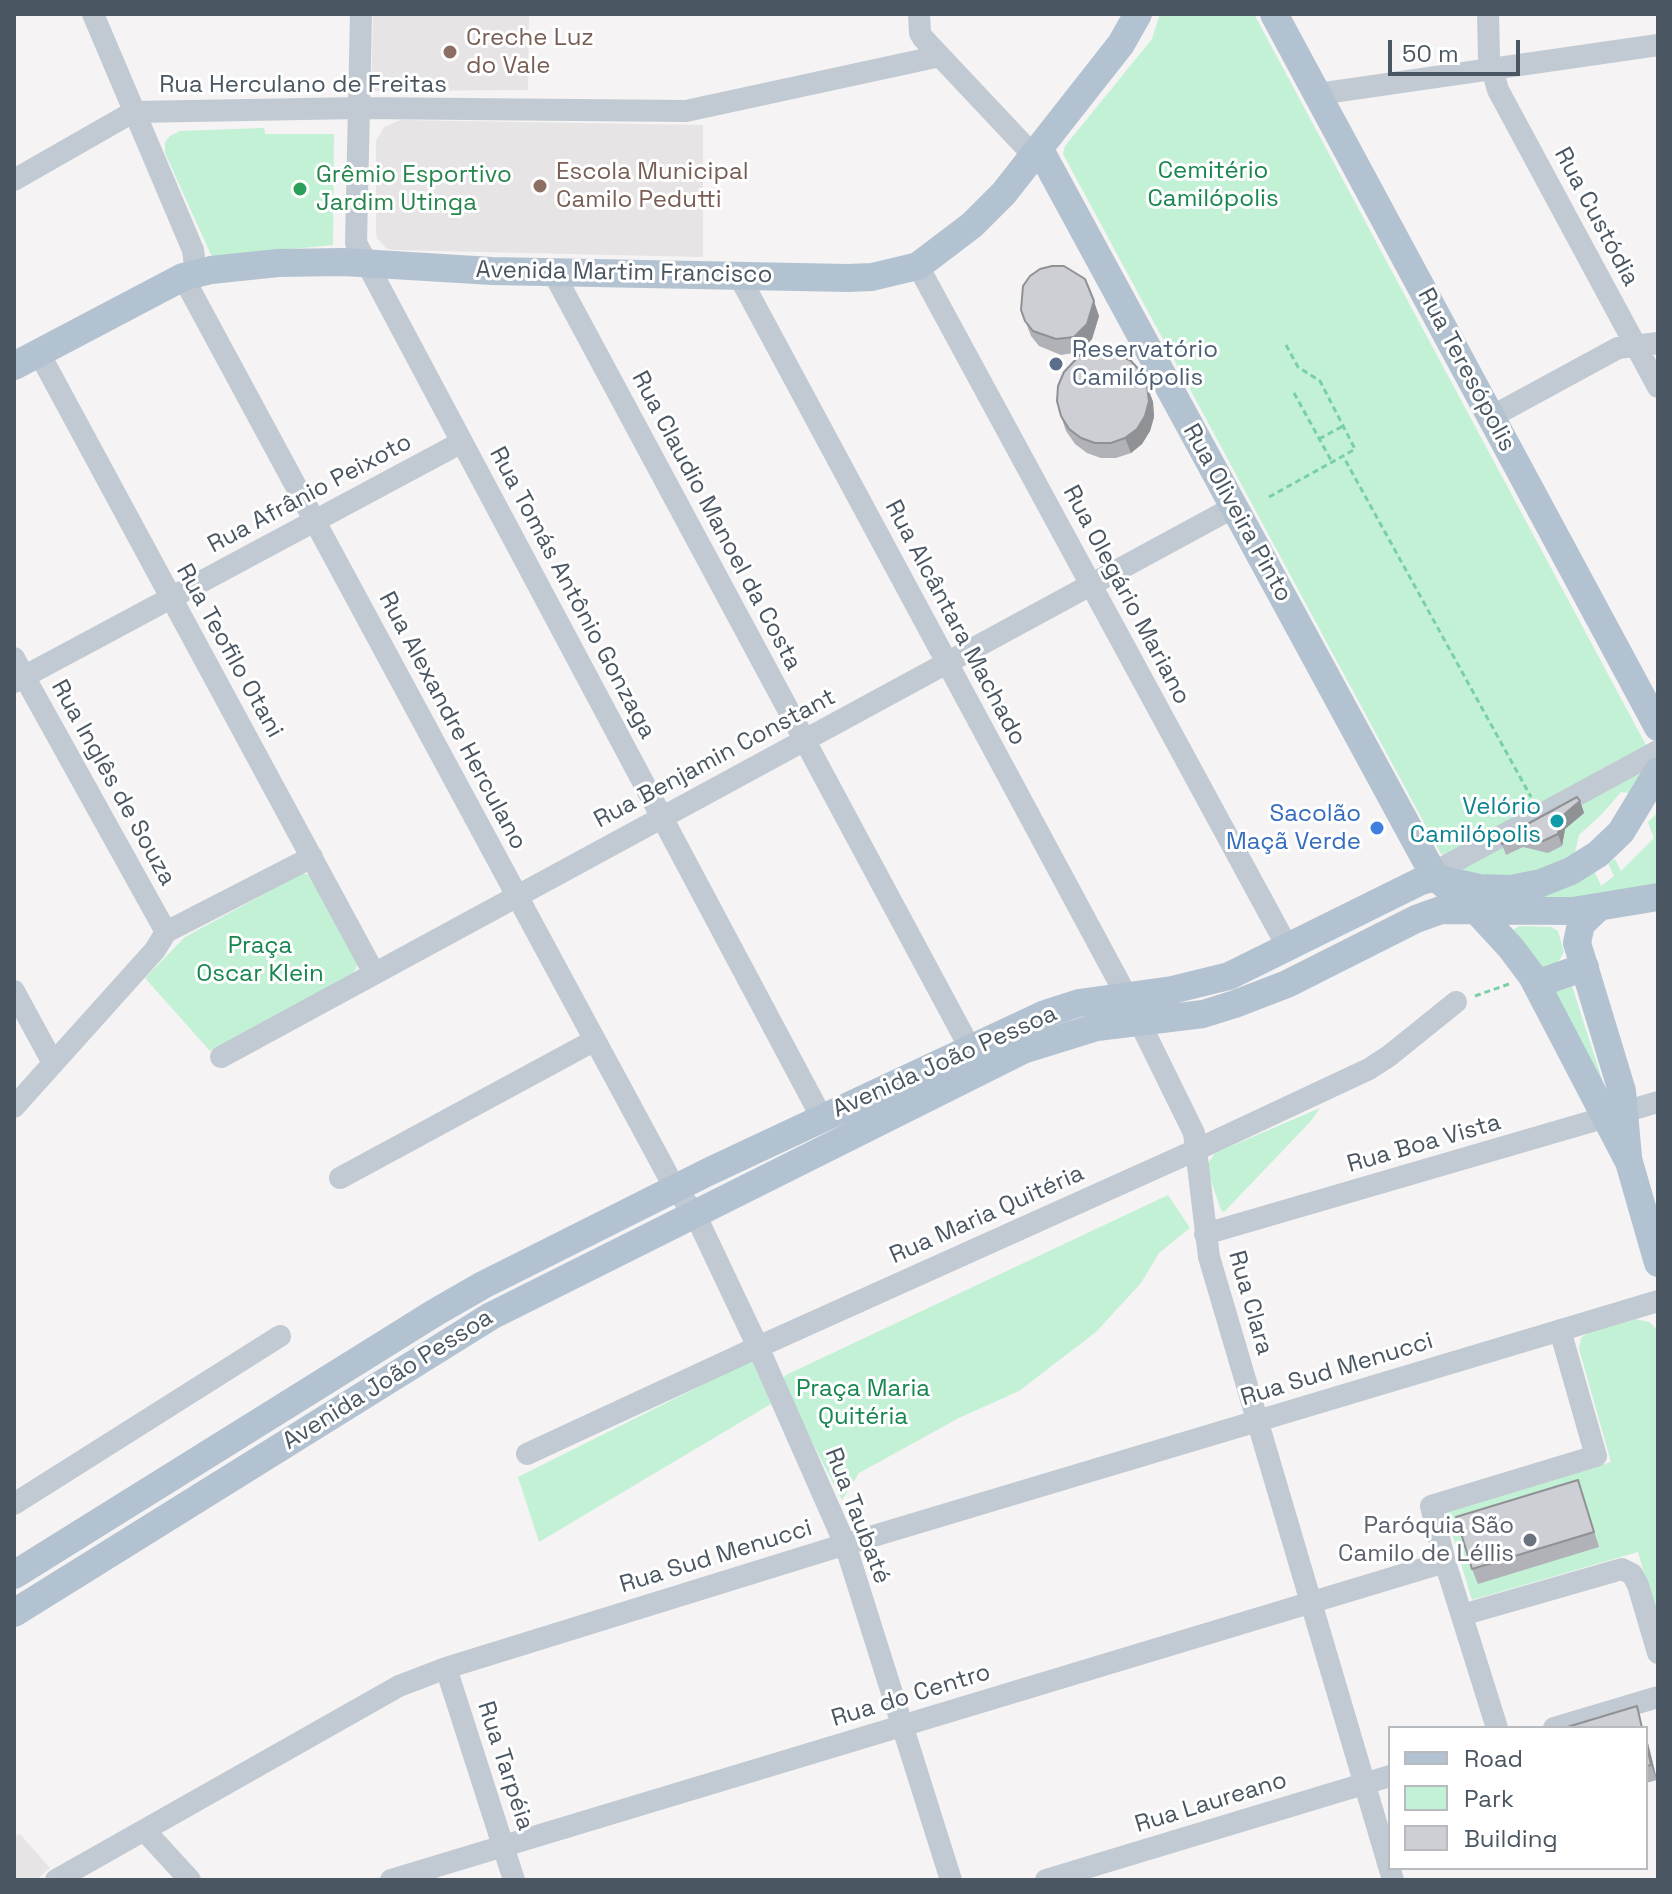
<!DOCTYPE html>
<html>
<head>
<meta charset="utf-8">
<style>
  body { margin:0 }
  #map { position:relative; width:1672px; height:1894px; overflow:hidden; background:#f5f3f3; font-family:"Space Grotesk",sans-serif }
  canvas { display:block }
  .frame { position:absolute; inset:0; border:16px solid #4a5661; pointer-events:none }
  .legend { position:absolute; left:1388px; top:1726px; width:260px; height:144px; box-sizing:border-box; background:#fff; border:2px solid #b7bbc0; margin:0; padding:10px 14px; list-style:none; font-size:24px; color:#4a5661 }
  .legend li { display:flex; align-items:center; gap:16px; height:40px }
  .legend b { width:40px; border:2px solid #b7bbc0 }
  .scale { position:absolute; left:1388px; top:40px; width:132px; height:36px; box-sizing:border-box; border:4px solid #4a5661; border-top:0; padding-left:10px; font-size:24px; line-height:28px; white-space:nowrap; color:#4a5661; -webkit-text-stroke:6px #fff; paint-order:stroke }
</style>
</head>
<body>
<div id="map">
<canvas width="1672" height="1894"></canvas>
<div class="frame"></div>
<ul class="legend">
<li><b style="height:10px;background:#b3c2d1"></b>Road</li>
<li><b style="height:22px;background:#c3f1d5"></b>Park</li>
<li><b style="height:22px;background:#cdcfd5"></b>Building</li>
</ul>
<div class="scale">50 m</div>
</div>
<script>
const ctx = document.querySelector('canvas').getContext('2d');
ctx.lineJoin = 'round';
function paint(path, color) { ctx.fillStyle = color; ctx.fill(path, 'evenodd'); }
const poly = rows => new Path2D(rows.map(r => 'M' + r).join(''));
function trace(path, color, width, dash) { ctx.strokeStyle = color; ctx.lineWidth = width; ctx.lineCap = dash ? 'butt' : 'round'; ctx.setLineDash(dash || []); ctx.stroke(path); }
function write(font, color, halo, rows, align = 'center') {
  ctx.font = font + ' "Space Grotesk",sans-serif'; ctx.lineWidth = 6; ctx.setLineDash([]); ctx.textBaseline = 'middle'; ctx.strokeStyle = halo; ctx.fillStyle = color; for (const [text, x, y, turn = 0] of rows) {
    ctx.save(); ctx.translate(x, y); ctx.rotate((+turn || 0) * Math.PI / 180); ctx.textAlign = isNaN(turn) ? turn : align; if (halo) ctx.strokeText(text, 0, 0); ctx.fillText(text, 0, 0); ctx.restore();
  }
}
paint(poly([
  [373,14,529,14,528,90,371,91],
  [400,120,703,125,703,257,392,250,386,248,377,238,376,231,376,141,384,127],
  [20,1834,50,1868,36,1880,14,1880,14,1837]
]), '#e6e4e5');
paint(poly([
  [1160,14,1254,14,1647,747,1451,857,1441,854,1063,154,1065,146,1152,39],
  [264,128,265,134,334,134,333,245,212,257,165,153,165,142,170,136,180,131],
  [1645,764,1634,794,1621,792,1602,814,1579,835,1574,856,1533,875,1492,876,1457,869],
  [1658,812,1658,883,1613,895,1525,900,1595,872,1601,886,1614,876,1608,863,1615,859,1621,871,1654,838,1648,822],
  [303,873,311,876,357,964,356,969,351,975,210,1051,145,978,185,937],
  [1520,926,1551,927,1558,931,1564,952,1557,964,1542,968,1514,934,1514,929],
  [1570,985,1572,986,1608,1098,1555,991],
  [1320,1108,1311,1121,1224,1212,1221,1210,1206,1166,1215,1153],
  [1168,1195,1190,1228,1159,1253,1141,1283,1096,1332,1019,1391,959,1418,859,1473,842,1500,783,1386,782,1380,786,1375],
  [1636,1319,1649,1322,1658,1330,1658,1623,1638,1552,1472,1600,1445,1511,1611,1462,1579,1349,1581,1338,1591,1331],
  [752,1360,771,1404,539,1542,518,1477]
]), '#c3f1d5');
trace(poly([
  [1286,345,1298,367,1320,381,1355,449,1343,456],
  [1294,393,1332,462],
  [1319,439,1343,426],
  [1269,497,1343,456,1531,797],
  [1475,996,1509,984]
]), '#7ad0a6', 3, [6, 4]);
trace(poly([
  [93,14,193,250,196,273],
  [361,14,356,243,822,1118],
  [919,14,920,33,923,38,1034,156],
  [1488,14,1489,58,1498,90,1658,387],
  [1318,94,1658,45],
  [14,180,133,112,360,108,686,111,940,56],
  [918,266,1288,948],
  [553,272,970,1048],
  [739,276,1126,995],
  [183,277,664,1168,675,1189,694,1212,758,1347,845,1544,951,1880],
  [39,353,374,973],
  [1491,417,1618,348,1658,343],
  [14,658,166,932],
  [14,682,462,442],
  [1435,877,1446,866,1658,751],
  [14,991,53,1063],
  [1139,1021,1194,1133,1209,1257,1393,1880],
  [221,1057,1234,507],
  [14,1107,155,950,166,932,312,857],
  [340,1178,595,1040],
  [1205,1234,1658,1102],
  [527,1454,758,1347,1196,1150,1369,1069,1389,1056,1456,1002],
  [14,1504,280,1336],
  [1462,1615,1622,1569,1632,1574,1638,1585,1658,1653],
  [446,1668,514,1880],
  [1497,1728,1445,1562,1431,1506,1596,1456,1560,1330],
  [1554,1728,1658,1697],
  [145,1831,190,1880],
  [56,1880,399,1686,446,1668,830,1549,1658,1301],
  [391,1880,1445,1562],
  [1046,1880,1390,1776]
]), '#c1cad2', 22);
trace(poly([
  [1274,14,1658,727],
  [1039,148,1435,877,1476,910,1511,948,1532,976,1629,1162,1658,1263],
  [14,366,183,277,211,270,278,263,343,262,492,271,848,278,872,277,918,266,972,225,1004,193,1121,44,1138,14],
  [1443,880,1480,888,1511,889,1541,883,1571,871,1598,854,1621,832,1658,771],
  [1597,909,1581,924,1577,943,1622,1091,1628,1157],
  [1536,984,1585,967],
  [14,1575,436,1312,483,1285,708,1172,1045,1014,1079,1003,1172,990,1229,976,1419,882,1435,877],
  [14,1613,491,1316,1023,1050,1097,1027,1203,1014,1235,1004,1287,984,1416,919,1441,910,1573,911,1658,897]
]), '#b3c2d1', 28);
paint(poly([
  [1021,310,1099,316,1092,339,1080,352,1061,355,1039,346,1031,336],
  [1147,386,1153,402,1154,417,1150,431,1142,444,1131,453,1116,458,1101,458,1087,453,1075,444,1066,431,1061,416],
  [1580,801,1584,813,1565,829,1562,846,1548,853,1523,847,1506,855,1500,839],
  [1583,1495,1599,1547,1478,1584,1472,1569],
  [1646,1735,1657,1780,1646,1783]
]), '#b0b2b7');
paint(poly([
  [1094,301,1099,316,1092,339,1080,352,1074,337],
  [1147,386,1153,402,1154,417,1150,431,1142,444,1131,453,1125,438],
  [1580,801,1584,813,1565,829,1562,846,1558,834,1561,817],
  [1646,1735,1657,1780,1651,1765,1646,1742]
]), '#909195');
const building = poly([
  [1052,266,1064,266,1085,279,1094,301,1087,324,1074,337,1056,339,1033,331,1025,321,1021,310,1023,286,1030,276,1040,269,1052,266],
  [1103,352,1118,354,1131,361,1141,372,1147,386,1149,401,1145,416,1137,429,1125,438,1111,443,1095,443,1081,438,1069,429,1061,416,1057,401,1058,386,1064,372,1080,355,1103,352],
  [1577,797,1580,801,1561,817,1558,834,1543,841,1519,836,1502,844,1500,839,1577,797],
  [1578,1480,1594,1532,1472,1569,1456,1517,1578,1480],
  [1637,1706,1642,1728,1564,1728,1637,1706],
  [1646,1742,1651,1765,1646,1766,1646,1742]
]);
paint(building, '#cdcfd5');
trace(building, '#909195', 2);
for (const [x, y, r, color] of [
  [450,52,8,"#8d6e63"],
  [540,186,8,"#8d6e63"],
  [300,189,8,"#2e9e5b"],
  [1056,364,8,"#5c6f8a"],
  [1557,821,8,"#0f9aa8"],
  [1377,828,8,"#3f7fe0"],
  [1530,1540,8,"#6b7280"]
]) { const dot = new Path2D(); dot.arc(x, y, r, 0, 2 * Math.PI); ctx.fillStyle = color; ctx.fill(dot); trace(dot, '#fff', 3); }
write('24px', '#785e54', '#fff', [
  ["Creche Luz",466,38],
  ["do Vale",466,66],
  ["Escola Municipal",556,172],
  ["Camilo Pedutti",556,200]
], 'left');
write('24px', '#4a5661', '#fff', [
  ["Rua Herculano de Freitas",303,85],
  ["Rua Custódia",1596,217,62],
  ["Avenida Martim Francisco",624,273,1],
  ["Rua Teresópolis",1466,370,62],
  ["Rua Afrânio Peixoto",310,494,-28],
  ["Rua Oliveira Pinto",1237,513,61],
  ["Rua Claudio Manoel da Costa",716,521,62],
  ["Rua Tomás Antônio Gonzaga",572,593,62],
  ["Rua Olegário Mariano",1126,595,62],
  ["Rua Alcântara Machado",955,623,62],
  ["Rua Teofilo Otani",229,651,61],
  ["Rua Alexandre Herculano",452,721,62],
  ["Rua Benjamin Constant",715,759,-28],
  ["Rua Inglês de Souza",113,783,61],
  ["Avenida João Pessoa",945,1062,-24],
  ["Rua Boa Vista",1424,1144,-16],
  ["Rua Maria Quitéria",987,1215,-24],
  ["Rua Clara",1250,1303,74],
  ["Rua Sud Menucci",1337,1370,-17],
  ["Avenida João Pessoa",388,1380,-32],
  ["Rua Taubaté",857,1516,69],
  ["Rua Sud Menucci",716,1557,-17],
  ["Rua do Centro",911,1696,-17],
  ["Rua Tarpéia",505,1766,72],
  ["Rua Laureano",1211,1803,-17]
]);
write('24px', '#17864f', '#fff', [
  ["Cemitério",1213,171],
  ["Camilópolis",1213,199],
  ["Praça",260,946],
  ["Oscar Klein",260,974],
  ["Praça Maria",863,1389],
  ["Quitéria",863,1417]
]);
write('24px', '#27864d', '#fff', [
  ["Grêmio Esportivo",316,175],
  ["Jardim Utinga",316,203]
], 'left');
write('24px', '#4e5e75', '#fff', [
  ["Reservatório",1072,350],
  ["Camilópolis",1072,378]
], 'left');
write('24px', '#0d838f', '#fff', [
  ["Velório",1541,807],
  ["Camilópolis",1541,835]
], 'right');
write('24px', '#366cbe', '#fff', [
  ["Sacolão",1361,814],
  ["Maçã Verde",1361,842]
], 'right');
write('24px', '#5b616d', '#fff', [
  ["Paróquia São",1514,1526],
  ["Camilo de Léllis",1514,1554]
], 'right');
</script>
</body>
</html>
